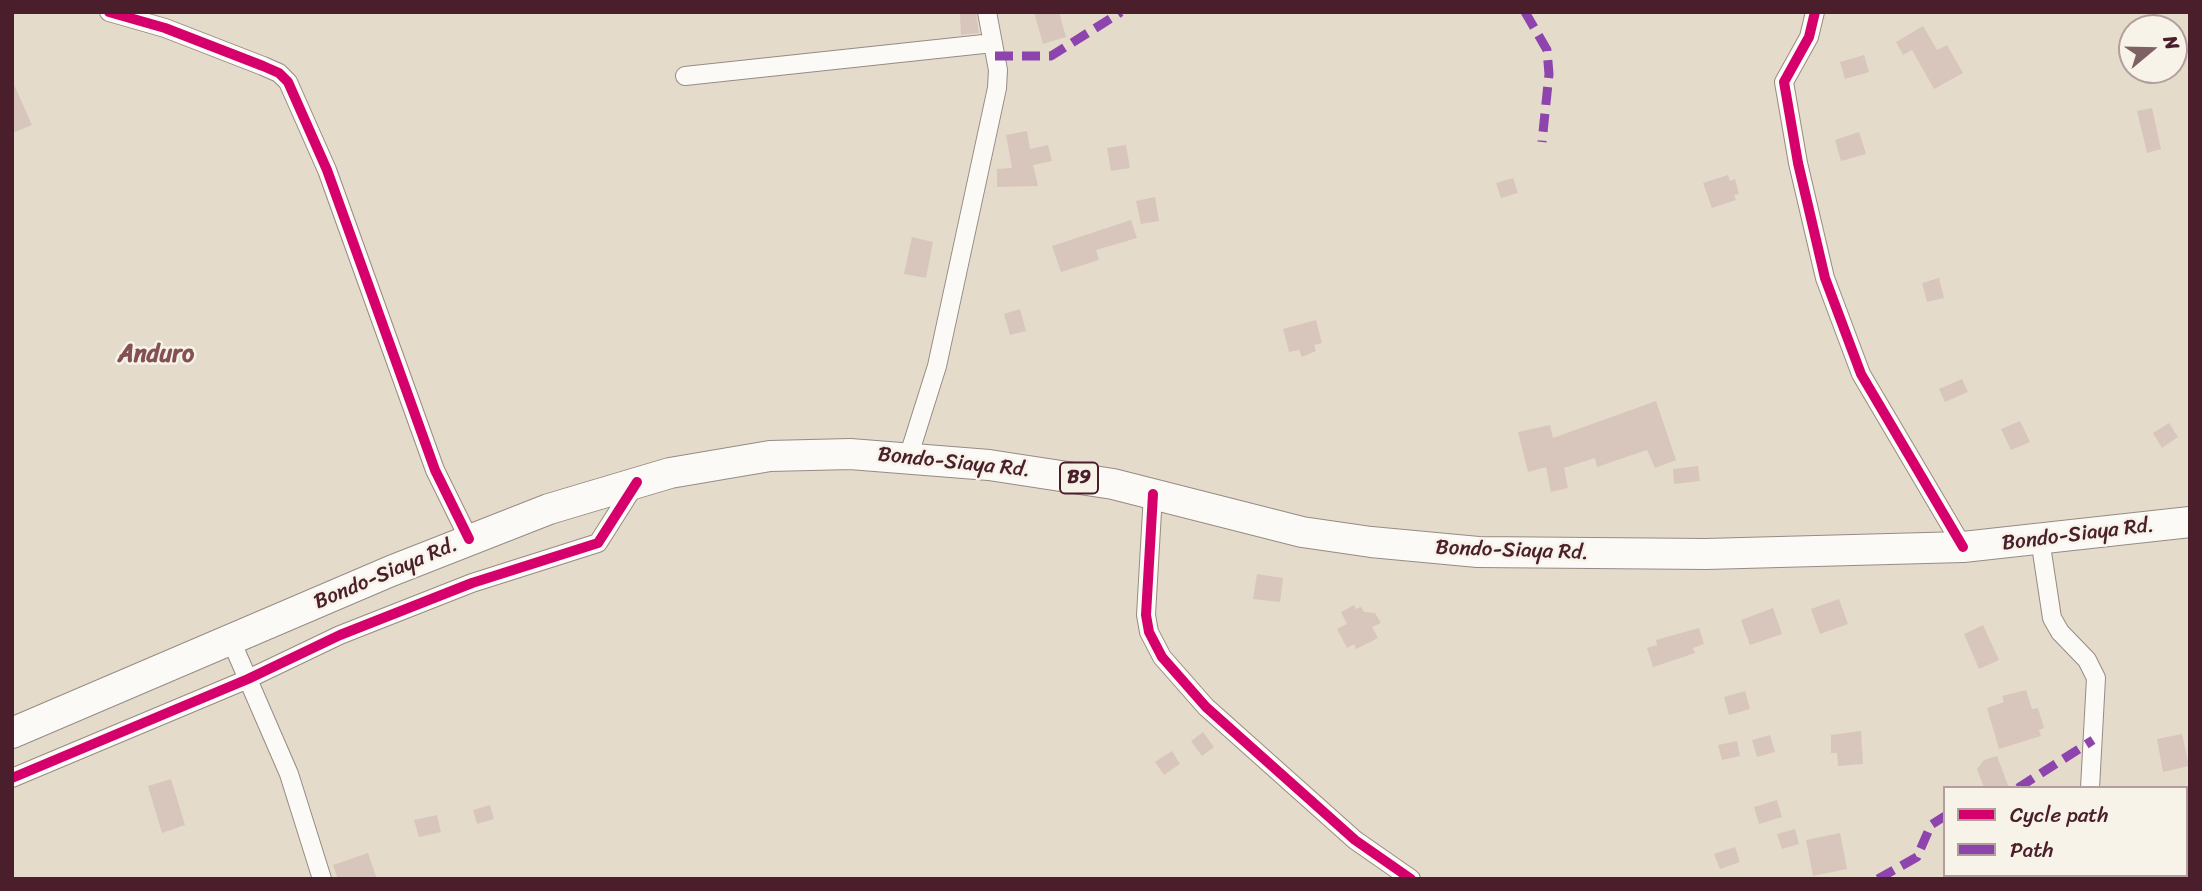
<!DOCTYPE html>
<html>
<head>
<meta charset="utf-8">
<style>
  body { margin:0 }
  #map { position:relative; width:2202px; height:891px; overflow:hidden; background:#e5dbca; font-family:Sriracha,sans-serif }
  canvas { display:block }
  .frame { position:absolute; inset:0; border:14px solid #4a1f2b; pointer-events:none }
  .legend { position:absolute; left:1943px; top:786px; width:245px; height:91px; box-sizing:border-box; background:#f7f3e8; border:2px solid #b29e9c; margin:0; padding:9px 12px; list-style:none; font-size:21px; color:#4a1f2b }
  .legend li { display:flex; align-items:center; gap:14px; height:35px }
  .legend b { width:35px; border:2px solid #b29e9c }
  .north { position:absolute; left:2118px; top:14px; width:70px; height:70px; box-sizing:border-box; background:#f7f3e8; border:2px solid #b29e9c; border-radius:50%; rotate:71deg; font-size:19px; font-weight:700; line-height:28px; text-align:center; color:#4a1f2b }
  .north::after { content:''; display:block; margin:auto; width:24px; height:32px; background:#806163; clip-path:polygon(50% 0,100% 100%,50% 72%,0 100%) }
</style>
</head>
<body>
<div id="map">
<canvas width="2202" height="891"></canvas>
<div class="frame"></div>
<ul class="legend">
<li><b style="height:9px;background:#d6006c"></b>Cycle path</li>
<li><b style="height:9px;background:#8e44ad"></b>Path</li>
</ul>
<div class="north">N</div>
</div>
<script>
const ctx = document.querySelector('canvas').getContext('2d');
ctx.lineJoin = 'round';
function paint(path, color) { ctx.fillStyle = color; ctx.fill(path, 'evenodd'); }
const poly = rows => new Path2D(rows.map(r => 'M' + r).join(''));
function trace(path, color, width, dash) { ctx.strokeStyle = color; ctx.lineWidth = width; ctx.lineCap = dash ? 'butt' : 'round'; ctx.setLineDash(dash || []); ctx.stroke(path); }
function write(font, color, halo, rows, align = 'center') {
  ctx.font = font + ' Sriracha,sans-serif'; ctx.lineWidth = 5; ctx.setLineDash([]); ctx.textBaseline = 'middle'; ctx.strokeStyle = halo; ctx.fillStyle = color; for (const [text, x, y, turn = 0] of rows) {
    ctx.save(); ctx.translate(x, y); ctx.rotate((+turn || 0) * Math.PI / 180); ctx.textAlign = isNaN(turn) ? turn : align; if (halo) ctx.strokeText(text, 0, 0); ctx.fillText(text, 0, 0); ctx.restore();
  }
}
paint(poly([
  [1034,12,1059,12,1066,37,1043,44],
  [976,13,979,33,961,35,960,14],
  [1923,26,1937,50,1947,45,1963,73,1934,89,1912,50,1903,55,1896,42],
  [1864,55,1869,72,1845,79,1840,62],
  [12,80,32,125,12,133],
  [2152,108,2161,149,2147,153,2137,111],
  [1027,131,1030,149,1048,145,1052,161,1033,165,1038,186,997,187,997,169,1012,168,1006,135],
  [1859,132,1866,154,1841,161,1835,140],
  [1126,145,1130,168,1111,171,1107,148],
  [1728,175,1730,181,1735,179,1739,194,1734,195,1736,200,1712,208,1703,183],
  [1513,178,1518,193,1501,198,1496,183],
  [1155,197,1159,221,1141,224,1136,201],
  [1131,220,1137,238,1096,250,1099,260,1061,272,1052,246],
  [912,237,933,242,926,278,904,274],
  [1939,278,1944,298,1927,302,1922,283],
  [1020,309,1026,331,1010,335,1004,314],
  [1316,320,1322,343,1314,345,1316,351,1302,357,1299,350,1289,352,1283,329],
  [1962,379,1968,392,1945,402,1939,389],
  [1656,401,1676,460,1655,468,1647,450,1597,467,1595,458,1564,468,1568,488,1551,492,1546,467,1528,472,1518,432,1550,425,1553,438],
  [2020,421,2030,442,2011,450,2001,429],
  [2169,423,2178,437,2162,448,2153,433],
  [1698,466,1700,481,1674,484,1673,469],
  [1257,574,1283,578,1280,602,1253,599],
  [1839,599,1848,624,1820,634,1811,609],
  [1354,605,1356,609,1361,607,1364,612,1375,613,1381,623,1372,627,1378,638,1356,649,1354,644,1347,648,1337,629,1347,624,1341,612],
  [1773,608,1782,634,1750,645,1741,620],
  [1983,625,1999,660,1979,669,1964,634],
  [1699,628,1704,644,1693,648,1695,653,1653,667,1647,648,1657,645,1656,640],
  [2026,690,2032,709,2038,708,2044,728,2039,730,2041,736,1999,749,1987,708,2004,702,2002,696],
  [1745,691,1750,709,1729,715,1724,697],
  [1861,731,1863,764,1838,766,1837,753,1831,753,1831,735],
  [1203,732,1214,747,1202,756,1191,741],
  [2182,734,2189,766,2163,772,2157,739],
  [1770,735,1775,752,1757,757,1752,740],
  [1737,741,1740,756,1722,760,1718,745],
  [1172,751,1180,764,1164,775,1155,762],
  [1997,756,2009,788,1984,788,1977,769,1984,760],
  [171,779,185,825,162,833,148,786],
  [1777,800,1782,817,1759,824,1754,807],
  [490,805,494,819,477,824,473,810],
  [437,815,441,832,419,837,414,820],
  [1795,829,1799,844,1782,849,1777,834],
  [1840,833,1847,869,1813,876,1806,840],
  [1735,847,1740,862,1720,869,1714,854],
  [368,853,377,879,338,879,333,865]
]), '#d8c6bc');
const minor = poly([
  [109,12,165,28,263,66,279,73,288,82,327,170,435,470,469,539],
  [1815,12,1809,37,1784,82,1798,163,1825,278,1861,374,1963,547],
  [685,76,993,43],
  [908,458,937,366,997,88,998,70,987,12],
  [1153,494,1146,615,1149,632,1162,657,1206,707,1355,840,1411,879],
  [2040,539,2052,618,2060,632,2087,660,2096,678,2090,788],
  [230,638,289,774,322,879],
  [12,778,248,679,340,635,472,583,598,543,636,483],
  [2089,875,2089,879]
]);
const trunk = poly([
  [12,733,391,571,549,509,670,473,770,456,850,454,989,465,1113,484,1302,532,1371,542,1478,552,1706,554,1963,547,2190,522]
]);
trace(minor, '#968b84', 20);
trace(trunk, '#968b84', 32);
trace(minor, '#fbfaf7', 18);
trace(trunk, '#fbfaf7', 30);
trace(poly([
  [1525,12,1547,50,1549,74,1542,142],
  [995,56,1051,56,1121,12],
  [2018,788,2093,740],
  [1878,879,1917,857,1931,825,1945,816]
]), '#8e44ad', 9, [18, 9]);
trace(poly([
  [109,12,165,28,263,66,279,73,288,82,327,170,435,470,469,539],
  [1815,12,1809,37,1784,82,1798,163,1825,278,1861,374,1963,547],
  [1153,494,1146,615,1149,632,1162,657,1206,707,1355,840,1411,879],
  [12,778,248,679,340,635,472,583,598,543,637,482]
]), '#d6006c', 10);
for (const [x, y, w] of [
  [1079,478,38]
]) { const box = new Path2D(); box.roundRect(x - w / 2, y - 15.5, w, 31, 5); ctx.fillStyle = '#f7f3e8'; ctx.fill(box); trace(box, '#4a1f2b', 2); }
write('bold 19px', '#4a1f2b', null, [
  ["B9",1079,478]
]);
write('21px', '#4a1f2b', '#f7f3e8', [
  ["Bondo-Siaya Rd.",954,463,6],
  ["Bondo-Siaya Rd.",2078,535,-7],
  ["Bondo-Siaya Rd.",1512,551,2],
  ["Bondo-Siaya Rd.",386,574,-23]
]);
write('bold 24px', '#835053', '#f7f3e8', [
  ["Anduro",156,355]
]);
</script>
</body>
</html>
